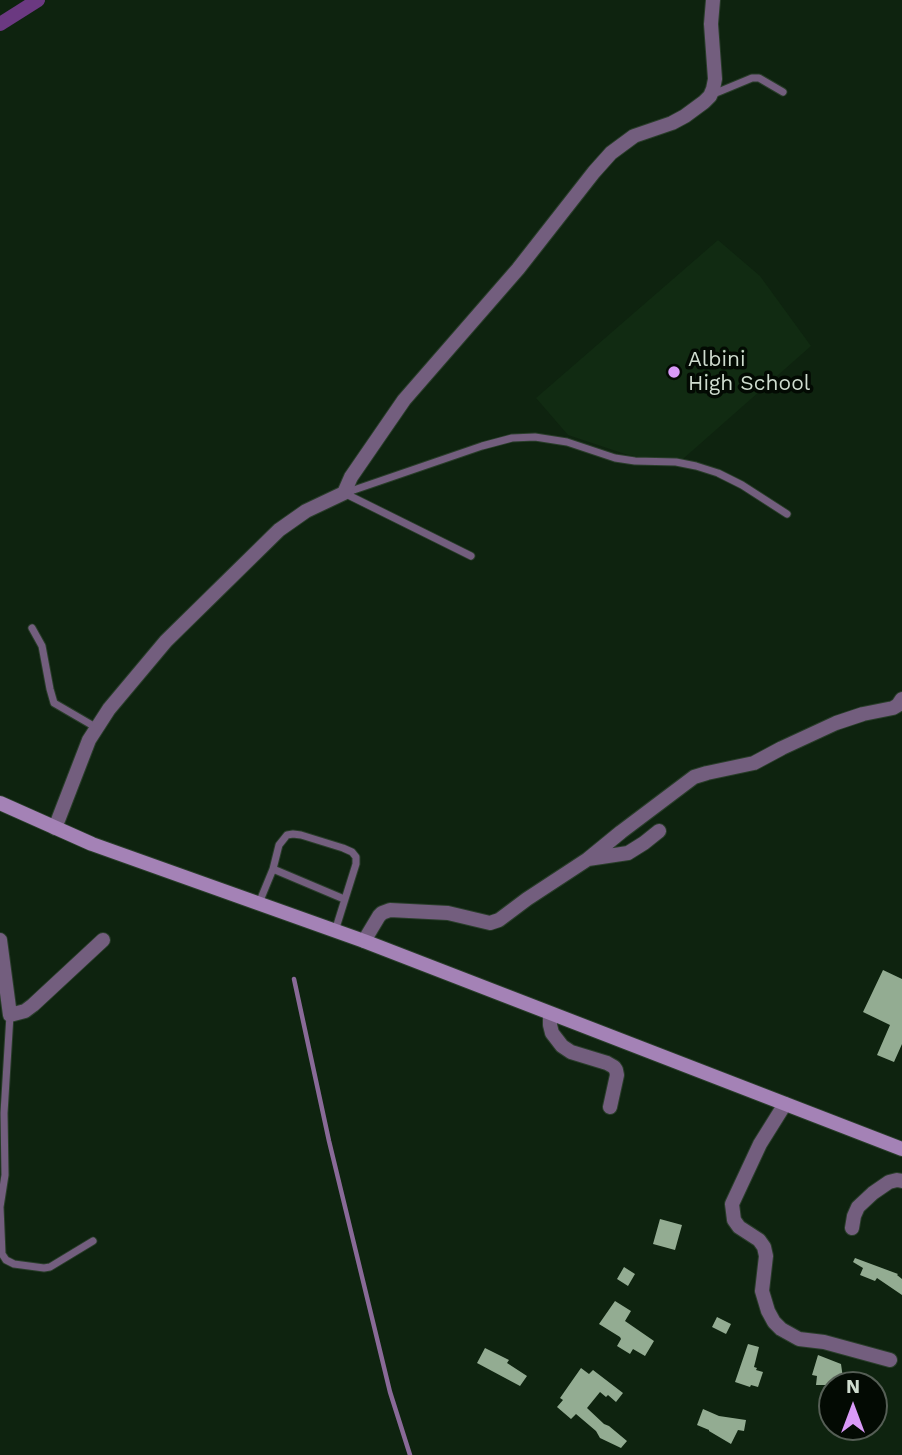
<!DOCTYPE html>
<html>
<head>
<meta charset="utf-8">
<style>
  body { margin:0 }
  #map { position:relative; width:902px; height:1455px; overflow:hidden; background:#0e230f; font-family:"Work Sans",sans-serif }
  canvas { display:block }
  .north { position:absolute; left:818px; top:1371px; width:70px; height:70px; box-sizing:border-box; background:#030a03; border:2px solid #555e55; border-radius:50%; rotate:0deg; font-size:19px; font-weight:700; line-height:28px; text-align:center; color:#cfdccf }
  .north::after { content:''; display:block; margin:auto; width:24px; height:32px; background:#d99af7; clip-path:polygon(50% 0,100% 100%,50% 72%,0 100%) }
</style>
</head>
<body>
<div id="map">
<canvas width="902" height="1455"></canvas>
<div class="north">N</div>
</div>
<script>
const ctx = document.querySelector('canvas').getContext('2d');
ctx.lineJoin = 'round';
function paint(path, color) { ctx.fillStyle = color; ctx.fill(path, 'evenodd'); }
const poly = rows => new Path2D(rows.map(r => 'M' + r).join(''));
function trace(path, color, width, dash) { ctx.strokeStyle = color; ctx.lineWidth = width; ctx.lineCap = dash ? 'butt' : 'round'; ctx.setLineDash(dash || []); ctx.stroke(path); }
function write(font, color, halo, rows, align = 'center') {
  ctx.font = font + ' "Work Sans",sans-serif'; ctx.lineWidth = 7; ctx.setLineDash([]); ctx.textBaseline = 'middle'; ctx.strokeStyle = halo; ctx.fillStyle = color; for (const [text, x, y, turn = 0] of rows) {
    ctx.save(); ctx.translate(x, y); ctx.rotate((+turn || 0) * Math.PI / 180); ctx.textAlign = isNaN(turn) ? turn : align; if (halo) ctx.strokeText(text, 0, 0); ctx.fillText(text, 0, 0); ctx.restore();
  }
}
paint(poly([
  [718,240,760,276,811,346,675,466,625,454,568,435,536,398]
]), '#112b12');
trace(poly([
  [294,979,329,1141,390,1392,410,1455]
]), '#896a98', 4.5);
trace(poly([
  [0,24,38,0]
]), '#6b3981', 14);
paint(poly([
  [883,970,902,979,902,1044,894,1062,877,1055,890,1025,863,1012],
  [660,1219,682,1225,675,1250,653,1244],
  [855,1258,898,1274,897,1275,902,1279,902,1295,877,1278,875,1281,860,1275,863,1268,853,1262],
  [624,1267,635,1274,628,1286,617,1279],
  [615,1301,631,1311,625,1321,654,1341,645,1356,633,1349,630,1354,617,1346,621,1339,620,1337,599,1324],
  [717,1317,731,1324,726,1334,712,1327],
  [748,1344,759,1347,754,1367,757,1368,756,1370,763,1372,758,1387,751,1385,750,1387,735,1382],
  [485,1348,509,1360,507,1363,527,1376,520,1386,477,1363],
  [818,1355,841,1364,844,1385,816,1385,817,1376,812,1375],
  [581,1368,589,1374,593,1370,623,1393,616,1402,608,1395,606,1397,600,1392,587,1408,604,1424,609,1426,627,1441,621,1448,600,1438,596,1431,576,1414,571,1419,557,1407,563,1400,560,1398],
  [703,1409,719,1416,746,1420,744,1431,738,1430,731,1444,709,1431,709,1430,697,1425]
]), '#93ac92');
const lane = poly([
  [711,95,752,78,759,78,783,92],
  [344,493,471,556],
  [345,493,482,446,512,438,535,437,567,442,615,458,635,461,676,462,696,466,718,473,742,485,787,514],
  [32,628,42,646,50,689,54,703,97,728],
  [273,869,344,899],
  [259,903,273,869,279,845,287,835,293,834,301,835,343,848,352,852,356,857,356,864,335,931],
  [10,1015,4,1113,5,1175,0,1207,2,1254,6,1260,14,1264,44,1268,50,1267,93,1241]
]);
const street = poly([
  [55,828,89,740,109,709,166,641,279,530,306,511,344,493,351,477,404,400,518,269,594,172,611,153,634,136,672,123,685,116,704,102,710,96,713,89,715,79,711,24,713,0],
  [588,859,621,832,694,777,707,773,754,763,782,748,836,723,863,714,893,708,898,705,902,699],
  [0,940,10,1015,25,1011,33,1005,103,940],
  [364,941,379,916,382,913,390,910,448,913,490,923,499,920,527,899,588,859,628,853,644,843,659,831],
  [550,1014,550,1025,552,1033,562,1046,571,1052,607,1063,614,1067,616,1070,617,1075,610,1107],
  [785,1104,760,1144,732,1204,734,1220,739,1227,759,1240,764,1247,766,1256,762,1291,768,1311,774,1322,781,1329,799,1339,824,1342,890,1360],
  [852,1228,854,1216,858,1207,873,1193,889,1182,897,1180,902,1181]
]);
const secondary = poly([
  [0,803,92,844,364,941,902,1149]
]);
trace(lane, '#293d2a', 9);
trace(street, '#293d2a', 16);
trace(secondary, '#293d2a', 16);
trace(lane, '#735e7e', 7);
trace(street, '#735e7e', 14);
trace(secondary, '#a482b6', 14);
for (const [x, y, r, color] of [
  [674,372,7,"#d99af7"]
]) { const dot = new Path2D(); dot.arc(x, y, r, 0, 2 * Math.PI); ctx.fillStyle = color; ctx.fill(dot); trace(dot, '#030a03', 2.5); }
write('21px', '#cfdccf', '#030a03', [
  ["Albini",688,360],
  ["High School",688,384]
], 'left');
</script>
</body>
</html>
